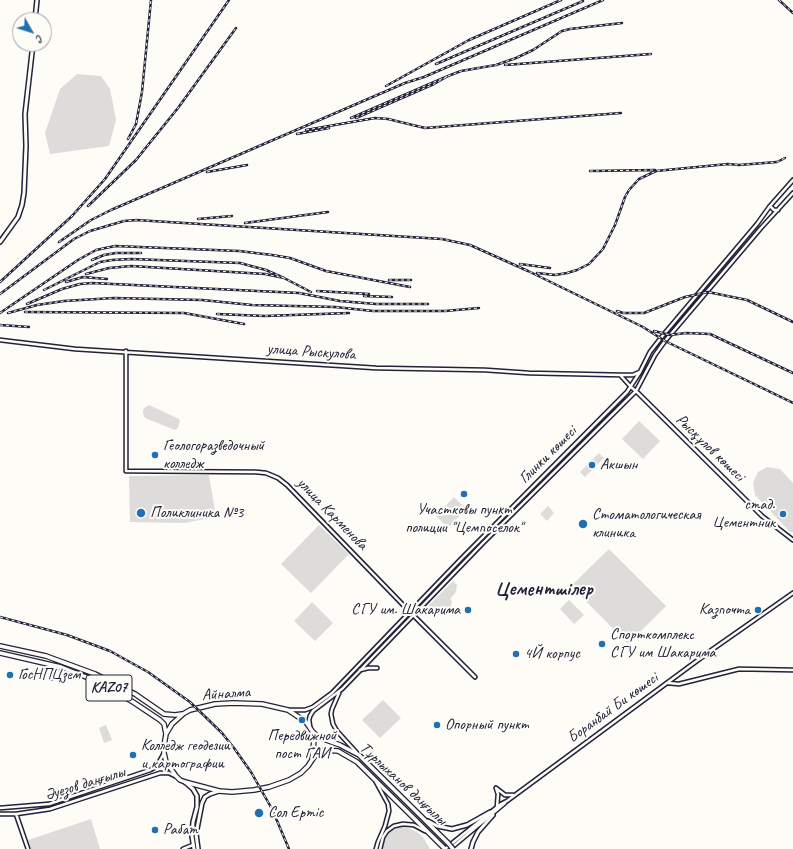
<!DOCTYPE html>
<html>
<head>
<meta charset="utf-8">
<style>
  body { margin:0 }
  #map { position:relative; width:793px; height:849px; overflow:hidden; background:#fdfcf7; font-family:Caveat,sans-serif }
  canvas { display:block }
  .north { position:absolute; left:12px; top:12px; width:40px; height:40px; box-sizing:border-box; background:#fdfcf7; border:1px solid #a5a5ac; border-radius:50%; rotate:129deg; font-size:11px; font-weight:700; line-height:16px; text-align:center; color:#22223b }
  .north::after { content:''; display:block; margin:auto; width:14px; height:18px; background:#1f6fb2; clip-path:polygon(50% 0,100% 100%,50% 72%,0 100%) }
</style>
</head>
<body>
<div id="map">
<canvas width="793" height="849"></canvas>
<div class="north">С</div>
</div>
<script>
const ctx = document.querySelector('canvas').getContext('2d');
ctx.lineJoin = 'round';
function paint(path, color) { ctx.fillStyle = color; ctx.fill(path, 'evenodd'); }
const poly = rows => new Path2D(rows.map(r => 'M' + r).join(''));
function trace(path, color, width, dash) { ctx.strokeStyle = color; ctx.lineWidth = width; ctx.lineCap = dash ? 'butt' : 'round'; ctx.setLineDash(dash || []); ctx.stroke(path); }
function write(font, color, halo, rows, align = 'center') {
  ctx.font = font + ' Caveat,sans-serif'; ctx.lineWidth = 4; ctx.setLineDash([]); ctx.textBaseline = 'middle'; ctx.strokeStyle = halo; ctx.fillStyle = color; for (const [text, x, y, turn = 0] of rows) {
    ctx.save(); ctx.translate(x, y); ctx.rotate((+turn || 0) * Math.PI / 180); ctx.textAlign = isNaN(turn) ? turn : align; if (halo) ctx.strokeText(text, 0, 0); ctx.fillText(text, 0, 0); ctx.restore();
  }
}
paint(poly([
  [77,74,101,76,110,89,116,120,109,146,50,154,45,133,60,89],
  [149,405,179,419,180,421,178,428,175,430,145,418,143,414,143,411,144,408],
  [639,421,660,441,643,459,622,439],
  [599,453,604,458,585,477,580,472],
  [767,467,780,469,793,483,793,532,790,532,755,495,753,483,758,472],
  [209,475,216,517,184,523,130,522,129,476],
  [454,497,466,509,448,528,436,516],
  [548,506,554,513,547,521,540,514],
  [319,525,349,554,311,593,281,564],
  [609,549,666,606,628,644,571,586],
  [453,581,457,585,456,592,450,599,452,601,451,606,450,607,430,607,429,605],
  [569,600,584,615,574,624,560,609],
  [312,602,333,623,315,641,294,621],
  [383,700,401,718,380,738,362,720],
  [106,725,112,740,104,743,99,728],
  [91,819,100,849,31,849,28,840],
  [400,827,406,827,417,832,423,837,430,849,382,849,383,841,387,834,393,830]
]), '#dddcdb');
const secondary = poly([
  [770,206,774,210,778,210],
  [0,340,75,349,376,368,485,370,529,373,621,375,633,375,640,372],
  [126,351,126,471,256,472,266,473,278,478,287,485,408,610,475,677],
  [621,376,631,387,638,393,762,516,793,540],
  [360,670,368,668,377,668],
  [668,683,679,684,739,669,793,670],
  [339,693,332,709,331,714,333,724,337,731,357,753],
  [289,710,305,710,313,707,332,693,461,559,627,392,640,372,650,352,664,334,757,224,770,206,793,180],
  [310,727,309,720,310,716,313,711,342,689,483,543,636,391,655,355,665,341,761,228,793,193],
  [376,782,388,804,389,811,385,826,378,842,376,849],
  [496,788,505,795,513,795],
  [496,788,498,794,497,807],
  [0,808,49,804,150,770,157,766,164,753],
  [0,814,16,814,50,809,160,773,169,773,175,776],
  [16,814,28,849],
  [183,849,193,845],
  [380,849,383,837,387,831,394,826,403,824,414,825,425,831],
  [445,849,501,804,507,801,713,649,793,593],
  [450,849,505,803]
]);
const primary = poly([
  [35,20,37,0],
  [0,242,18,217,22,205,24,193,26,146,25,114,33,44],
  [185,782,193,789,197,796,197,807,193,822,192,836,194,849],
  [428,821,437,826,452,829,467,825,490,812],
  [198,849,196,834,202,803,205,797,210,794,219,791],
  [471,849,473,842,478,832,493,815]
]);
const highway = poly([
  [0,646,46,656,95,674,135,694,164,714,175,715,182,714],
  [0,653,61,667,96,681,133,702,160,720,164,724,166,734],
  [51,678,54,670,59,667],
  [312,731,318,737,340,745,359,755,448,843],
  [312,760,314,740,312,731,306,722,288,710,262,704,233,703,215,704,190,710,183,714,172,724,166,734,164,746,164,753,166,762,176,776,180,780,185,782,219,791,232,792,254,790,269,787,289,780,301,773,308,766,312,760,318,752,325,750,338,751,357,762,445,849]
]);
trace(secondary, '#22223b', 5.5);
trace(primary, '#22223b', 6);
trace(highway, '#22223b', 6);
trace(secondary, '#fdfcf7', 2.5);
trace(primary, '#fdfcf7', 3);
trace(highway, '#fdfcf7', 3.5);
const rail = poly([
  [779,0,793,13],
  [436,64,583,1],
  [505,65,651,54],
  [448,76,461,71,496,65,516,58,533,50,562,31,570,29,622,23],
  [386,86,469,40,561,0],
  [351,118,448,76,434,84,356,118],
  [306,130,375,118,388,119,425,128,621,113],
  [297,134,329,128],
  [128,139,136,124,142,92,151,0],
  [590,171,655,170],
  [207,172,247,165],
  [88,206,136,160,144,150,178,108,236,28],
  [198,219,232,216],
  [245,223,328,212],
  [59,242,91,220,111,210,405,83,424,77,603,0],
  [92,260,104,255,116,253,141,253],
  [520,264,550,268],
  [537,273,555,275,567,273,577,270,589,264,603,249,615,225,625,197,629,190,639,179,656,171,728,164,739,165,777,162,785,158],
  [86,274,109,268,131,266,265,274,284,278,311,292],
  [389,280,411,280],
  [0,282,72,216,105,179,229,0],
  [66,282,83,277,107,279],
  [44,290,100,262,112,260,131,259,240,263,266,270,284,278],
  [317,291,369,294],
  [0,294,74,239,90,231,124,221,137,220,152,221,442,239,470,245,528,271,643,327,665,341,793,403],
  [364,296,392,297],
  [27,304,62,289,80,284,92,283,299,293,340,301,376,304,428,304],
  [617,311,623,313,644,313,685,297,708,292,747,300,793,322],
  [25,312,184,313,244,324],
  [0,313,78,260,96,250,115,246,239,251,272,255,290,258,326,271,410,287],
  [8,313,37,305,64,301,114,298,202,300,252,305,335,307,373,311,445,311,479,308],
  [217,314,265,316,349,313],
  [0,325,29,327],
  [654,331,670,335,686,333,710,334,793,373],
  [0,617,67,635,110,651,148,672,190,702,222,733,234,748,251,772,272,809,289,849]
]);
trace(rail, '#22223b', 2.5);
trace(rail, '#fdfcf7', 1, [3]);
const highwayBridge = poly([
  [448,843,453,849]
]);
trace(highwayBridge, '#22223b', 6, []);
trace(highwayBridge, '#fdfcf7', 3.5);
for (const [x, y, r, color] of [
  [155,455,4,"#1f6fb2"],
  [592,465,4,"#1f6fb2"],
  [464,494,4,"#1f6fb2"],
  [141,513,5,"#1f6fb2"],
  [783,514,4,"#1f6fb2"],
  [583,524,5,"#1f6fb2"],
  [468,610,4,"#1f6fb2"],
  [758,610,4,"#1f6fb2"],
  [602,644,4,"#1f6fb2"],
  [516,654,4,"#1f6fb2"],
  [10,675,4,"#1f6fb2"],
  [302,720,4,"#1f6fb2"],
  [437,725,4,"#1f6fb2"],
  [133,755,4,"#1f6fb2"],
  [259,813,5,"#1f6fb2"],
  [155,830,4,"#1f6fb2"]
]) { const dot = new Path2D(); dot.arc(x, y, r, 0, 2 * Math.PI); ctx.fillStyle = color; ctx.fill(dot); trace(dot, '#fdfcf7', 1.5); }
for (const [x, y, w] of [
  [109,688,46]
]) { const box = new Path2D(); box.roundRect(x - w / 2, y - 13, w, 26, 3); ctx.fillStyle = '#fdfcf7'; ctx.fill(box); trace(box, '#22223b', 1); }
write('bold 15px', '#22223b', null, [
  ["KAZ07",109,688]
]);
write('16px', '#22223b', '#fdfcf7', [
  ["улица Рыскулова",311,352,4],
  ["Рысқұлов көшесі",710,448,44],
  ["Глинки көшесі",548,455,-45],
  ["улица Карменова",332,514,46],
  ["Айналма",226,694,-4],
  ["Боранбай Би көшесі",613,708,-36],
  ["Әуезов даңғылы",85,784,-17],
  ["Тұрлыханов даңғылы",403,784,43]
]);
write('16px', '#22223b', '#fdfcf7', [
  ["Геологоразведочный",163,446],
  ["колледж",163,464],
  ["Акшын",600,465],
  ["стад.",775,505,"right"],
  ["Цементник",775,523,"right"],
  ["Участковы пункт",464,510,"center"],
  ["полиции \"Цемпоселок\"",464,528,"center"],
  ["Поликлиника №3",150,513],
  ["Стоматологическая",592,515],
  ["клиника",592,533],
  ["СГУ им. Шакарима",460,610,"right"],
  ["Казпочта",750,610,"right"],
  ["Спорткомплекс",610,635],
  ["СГУ им Шакарима",610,653],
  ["4Й корпус",524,654],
  ["ГосНПЦзем",18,675],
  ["Опорный пункт",445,725],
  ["Передвижной",302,736,"center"],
  ["пост ГАИ",302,754,"center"],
  ["Колледж геодезии",141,746],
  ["и картографии",141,764],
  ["Сол Ертіс",268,813],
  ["Рабат",163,830]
], 'left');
write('bold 20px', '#22223b', '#fdfcf7', [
  ["Цементшілер",544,590]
]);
</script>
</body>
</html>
